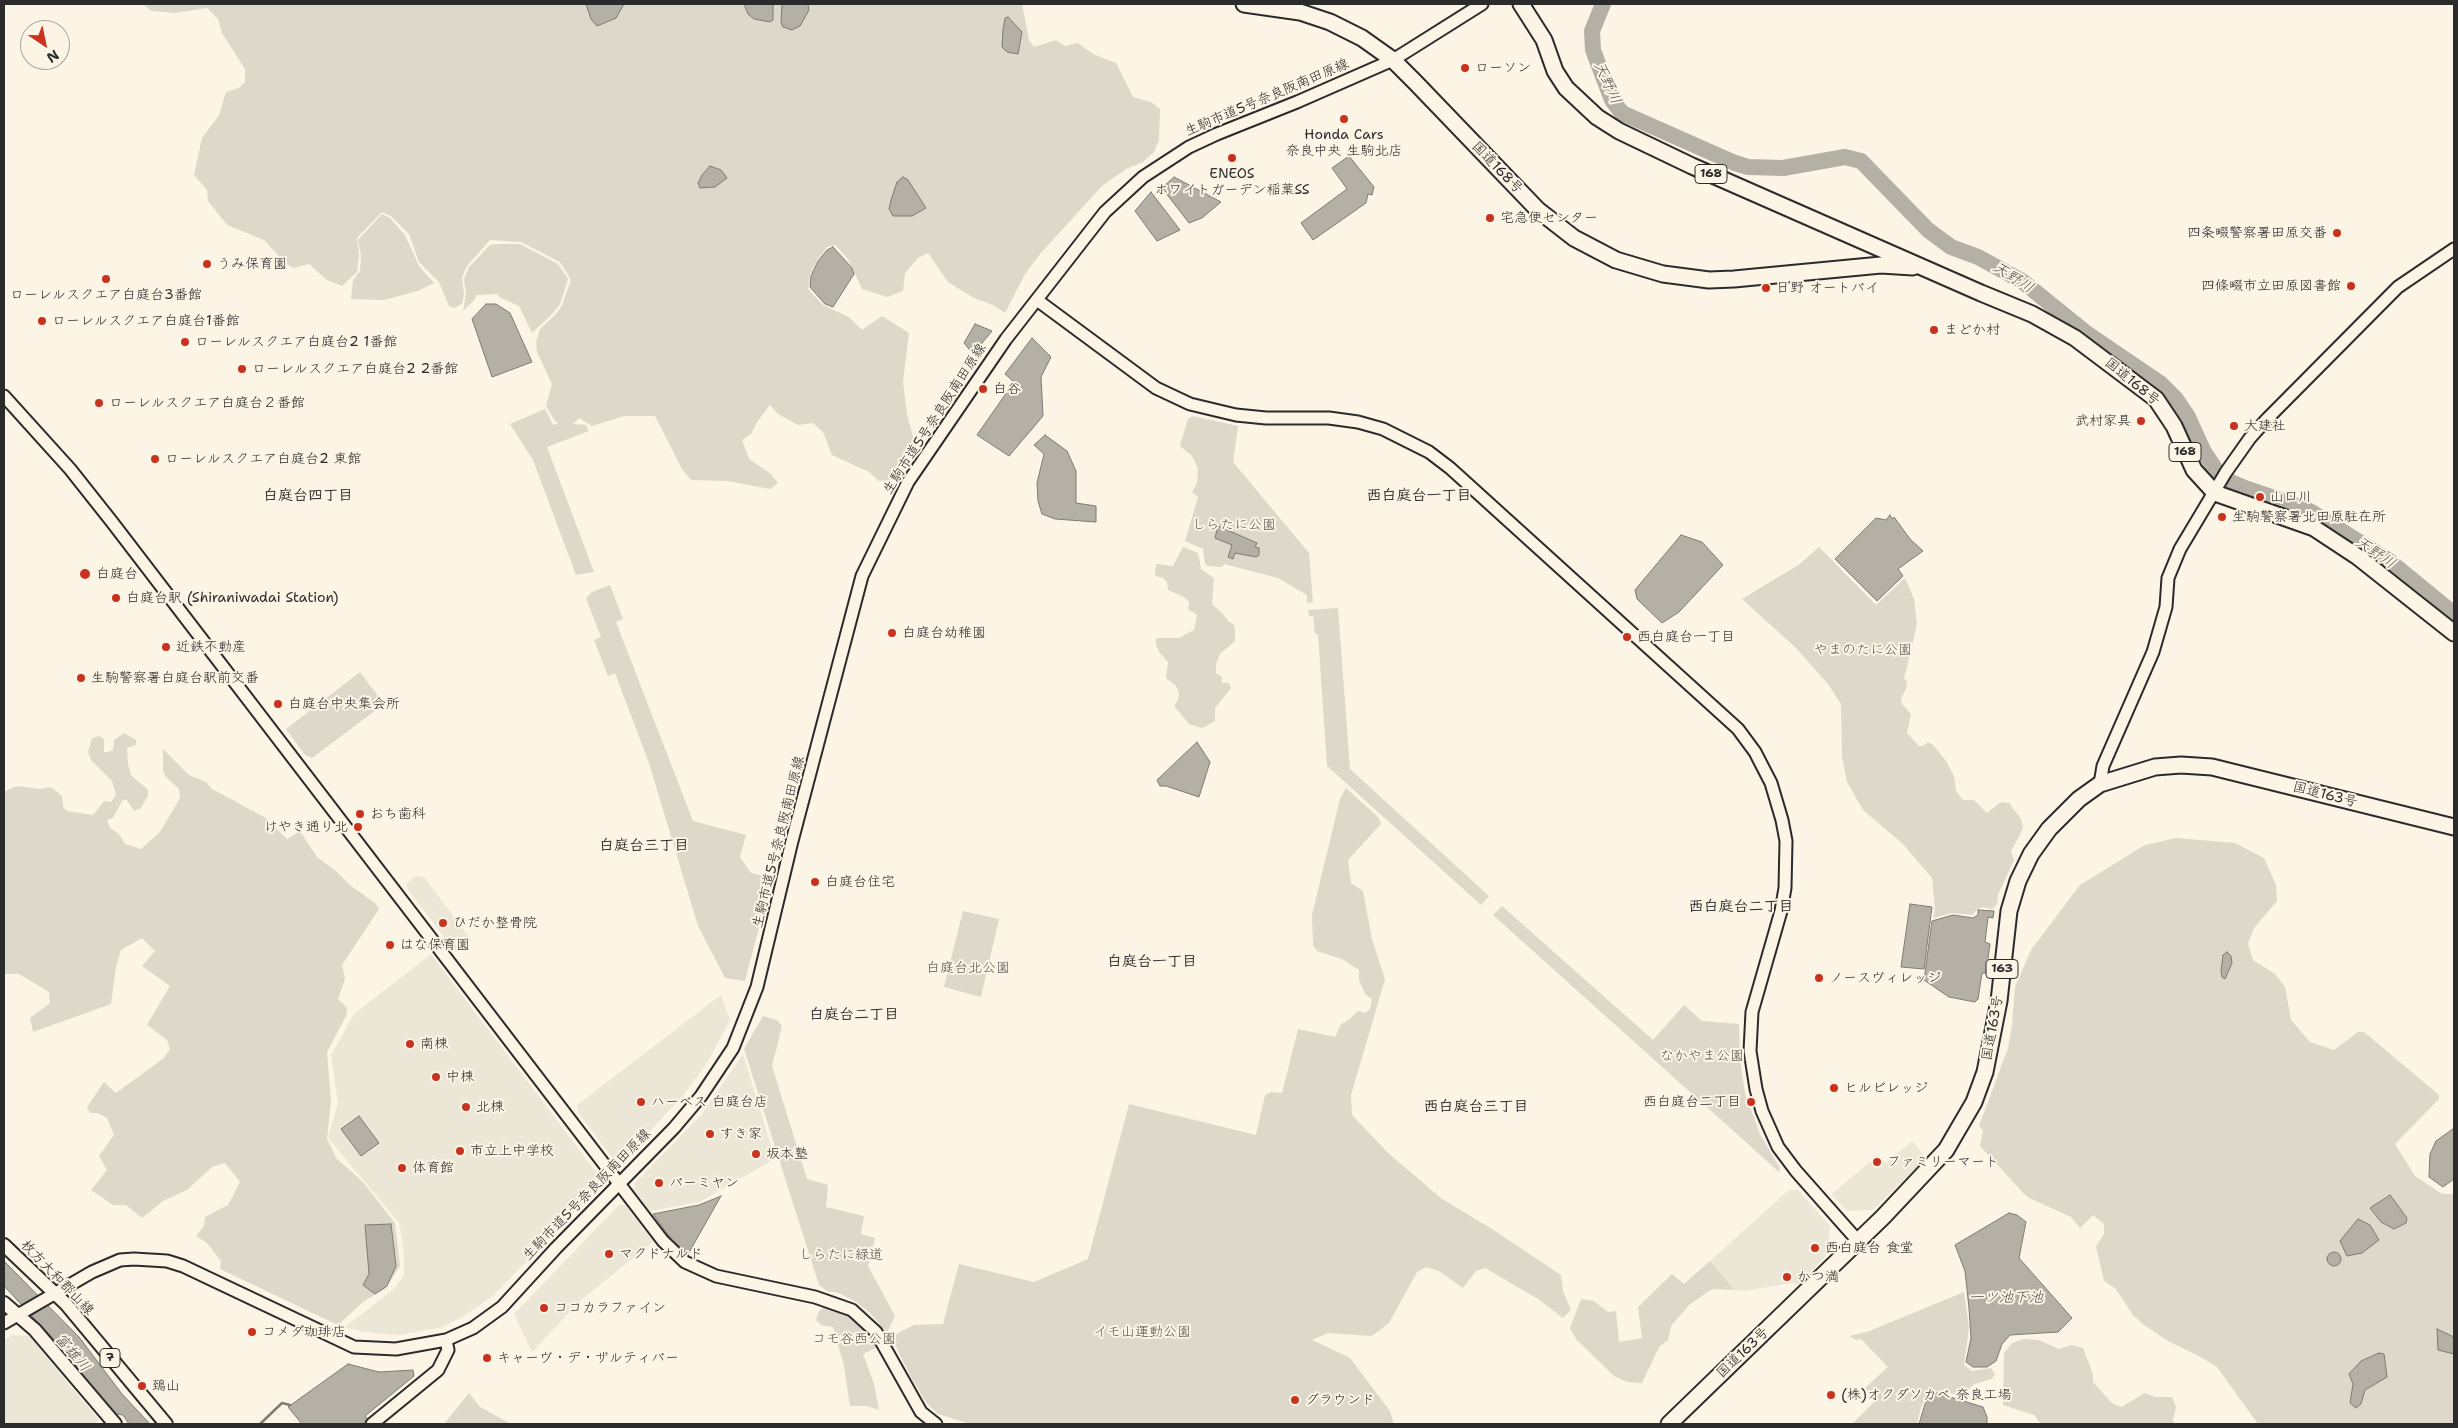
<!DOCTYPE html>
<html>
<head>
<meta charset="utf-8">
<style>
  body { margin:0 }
  #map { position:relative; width:2458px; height:1428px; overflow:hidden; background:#fcf5e5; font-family:"Shantell Sans",sans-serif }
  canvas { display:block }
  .frame { position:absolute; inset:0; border:5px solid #2b2b2b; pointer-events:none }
  .north { position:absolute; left:20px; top:20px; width:50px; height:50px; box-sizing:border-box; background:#fcf5e5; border:1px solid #a8a49b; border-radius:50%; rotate:146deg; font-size:14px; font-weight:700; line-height:20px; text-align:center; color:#2b2b2b }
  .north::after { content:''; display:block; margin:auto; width:18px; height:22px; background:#c8321e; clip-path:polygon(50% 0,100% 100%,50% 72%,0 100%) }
</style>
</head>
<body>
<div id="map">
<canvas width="2458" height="1428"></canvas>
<div class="frame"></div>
<div class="north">N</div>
</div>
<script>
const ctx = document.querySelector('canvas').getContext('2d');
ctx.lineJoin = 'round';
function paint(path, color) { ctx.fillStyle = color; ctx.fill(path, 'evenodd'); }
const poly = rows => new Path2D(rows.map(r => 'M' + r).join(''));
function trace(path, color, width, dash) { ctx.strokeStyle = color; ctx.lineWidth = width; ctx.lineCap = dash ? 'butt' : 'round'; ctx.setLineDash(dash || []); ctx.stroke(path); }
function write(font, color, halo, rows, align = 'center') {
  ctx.font = font + ' "Shantell Sans","Klee One",sans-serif'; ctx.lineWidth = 4; ctx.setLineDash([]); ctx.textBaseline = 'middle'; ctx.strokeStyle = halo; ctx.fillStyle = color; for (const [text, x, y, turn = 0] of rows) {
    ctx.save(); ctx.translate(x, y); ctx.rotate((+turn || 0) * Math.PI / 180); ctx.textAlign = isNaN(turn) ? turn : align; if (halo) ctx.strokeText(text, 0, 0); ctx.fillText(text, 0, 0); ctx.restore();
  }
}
paint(poly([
  [416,876,424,877,472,941,456,952,409,891,406,884],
  [431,954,599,1176,595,1183,598,1187,494,1295,464,1316,443,1327,399,1335,364,1332,345,1327,394,1289,404,1275,404,1251,399,1223,328,1138,338,1103,331,1055,354,1014],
  [721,995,730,1020,707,1063,685,1093,624,1160,613,1159,578,1112,577,1105],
  [743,1054,775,1159,699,1202,650,1211,634,1190,635,1183,702,1114],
  [1912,1141,1926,1158,1873,1210,1847,1211,1832,1194,1878,1155,1886,1163],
  [1789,1190,1798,1190,1830,1226,1828,1253,1800,1284,1791,1283,1745,1291,1735,1290,1710,1261],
  [619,1205,625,1205,653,1242,581,1300,532,1352,514,1314],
  [13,1335,29,1336,99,1420,94,1424,4,1424,4,1340]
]), '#ece6d7');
paint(poly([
  [143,4,1022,4,1029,40,1034,47,1056,40,1065,46,1078,43,1093,54,1116,63,1133,97,1151,102,1160,109,1159,140,1154,152,1143,162,1126,169,1102,186,1040,254,1025,274,1005,313,993,305,974,298,948,282,928,253,918,258,905,273,903,291,887,297,862,289,848,259,835,245,827,247,817,260,810,275,808,289,823,305,849,317,862,330,882,316,909,333,903,382,907,414,914,441,905,460,889,480,879,481,869,472,832,455,823,432,813,423,798,425,778,414,770,405,757,422,751,434,742,440,749,459,771,474,778,483,770,489,727,481,691,480,682,469,655,416,624,416,592,426,579,418,573,424,586,425,589,431,547,447,594,572,576,575,533,460,510,424,545,409,553,425,559,423,555,421,546,406,552,384,537,352,536,342,540,329,557,313,562,305,571,280,560,262,521,242,490,240,467,266,462,277,464,295,462,304,454,308,449,306,439,282,419,262,409,234,391,216,382,212,357,238,359,256,357,272,342,286,327,280,309,264,293,268,285,263,264,240,227,225,208,201,207,190,194,175,202,138,219,115,226,92,239,88,245,82,245,69,222,33,218,19,207,8,175,13,151,11],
  [382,214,390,218,405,235,419,266,434,283,418,291,384,300,351,299,353,280,360,271,361,256,358,240],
  [499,244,520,244,558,264,568,279,560,304,554,312,532,333,519,306,499,297,498,294,476,295,475,299,463,311,466,294,464,279,469,267,490,245],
  [1193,416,1238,426,1233,462,1309,553,1313,602,1307,603,1307,595,1278,578,1224,564,1222,567,1208,566,1205,564,1203,549,1185,541,1198,497,1192,492,1197,483,1198,468,1192,456,1180,446,1188,419],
  [1183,547,1198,553,1201,569,1214,578,1212,604,1223,614,1228,621,1234,625,1235,630,1235,641,1220,654,1216,664,1216,673,1222,677,1222,683,1229,683,1231,688,1215,708,1215,721,1202,728,1189,724,1174,706,1178,700,1179,693,1176,686,1166,678,1168,662,1159,652,1156,644,1156,638,1179,638,1194,630,1197,615,1188,609,1189,602,1184,597,1168,590,1167,582,1163,578,1155,576,1156,564,1173,566],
  [1819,547,1876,605,1905,578,1914,599,1917,624,1904,679,1907,680,1906,689,1901,698,1902,704,1911,714,1907,733,1919,746,1923,746,1928,742,1933,745,1946,761,1954,776,1956,791,1963,800,1974,800,1987,813,2001,802,2009,803,2021,819,2023,827,2020,835,2011,851,2014,860,1998,895,1997,904,1992,909,1982,907,1976,910,1973,915,1952,913,1933,918,1935,908,1932,878,1902,843,1863,810,1847,782,1842,757,1841,704,1828,684,1795,647,1742,599,1800,564],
  [610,585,623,619,616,622,693,821,746,835,740,857,751,873,772,878,745,981,725,978,698,926,649,763,615,673,608,676,594,640,601,637,586,598,592,592],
  [1338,608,1350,769,1489,896,1481,905,1327,766,1318,634,1315,634,1313,616,1309,616,1308,610],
  [360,672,384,704,312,758,305,755,286,729],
  [124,733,136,740,136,745,127,748,128,764,131,775,148,790,148,796,141,808,134,811,126,799,122,801,113,818,107,820,110,828,119,834,125,844,141,849,160,832,180,798,179,789,166,777,163,771,163,749,189,775,206,782,212,789,266,818,287,839,300,831,317,857,337,872,351,886,375,903,379,909,342,965,345,979,338,999,347,1008,346,1016,327,1052,331,1101,327,1139,337,1159,362,1181,395,1223,400,1266,385,1289,364,1301,338,1325,220,1269,221,1261,207,1243,196,1236,204,1226,205,1217,228,1205,240,1182,225,1163,212,1167,187,1190,163,1201,142,1218,126,1205,113,1205,91,1190,107,1170,99,1156,114,1135,107,1118,98,1113,90,1113,87,1107,104,1082,116,1093,164,1058,170,1049,167,1040,147,1025,170,986,142,966,155,951,142,938,121,950,116,967,111,1004,33,1032,30,1018,50,1003,49,992,19,974,4,974,4,792,17,786,40,789,51,787,62,796,63,807,67,811,93,815,104,801,111,802,116,795,112,781,91,760,88,752,92,738,100,736,104,740,104,752,108,752,113,750,114,740],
  [1346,788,1379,818,1381,824,1348,860,1351,883,1363,891,1372,939,1385,979,1351,1095,1352,1115,1388,1153,1442,1199,1492,1229,1561,1275,1563,1291,1571,1310,1563,1318,1538,1299,1485,1268,1476,1271,1463,1288,1439,1271,1426,1267,1417,1272,1389,1323,1372,1336,1328,1333,1312,1340,1350,1358,1390,1411,1394,1424,970,1424,938,1414,927,1404,912,1379,891,1337,914,1325,943,1324,959,1264,1034,1282,1088,1259,1129,1104,1256,1135,1265,1095,1271,1092,1282,1093,1298,1029,1335,1037,1341,1024,1347,1021,1358,1011,1365,1013,1370,1009,1372,999,1365,994,1359,980,1359,970,1342,959,1317,951,1313,945,1312,915,1340,799],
  [2176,838,2235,843,2264,858,2276,885,2277,901,2254,928,2248,944,2253,960,2275,974,2285,987,2291,1020,2310,1042,2334,1050,2358,1032,2364,1032,2439,1095,2439,1099,2395,1144,2415,1176,2442,1194,2454,1194,2454,1424,2258,1424,2217,1367,2199,1356,2170,1342,2144,1325,2133,1315,2116,1289,2104,1281,2096,1246,2104,1234,2104,1224,2093,1215,2080,1228,2071,1217,2027,1197,1980,1146,1983,1131,1979,1126,2008,1048,2012,1025,2015,987,2031,950,2080,885,2145,845],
  [1502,906,1653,1040,1684,1005,1702,1021,1739,1024,1740,1059,1745,1093,1760,1134,1780,1168,1779,1172,1493,915],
  [963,911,999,919,981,997,944,987],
  [763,1016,777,1020,782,1026,772,1066,807,1179,828,1185,826,1207,864,1216,861,1234,875,1238,868,1266,895,1316,887,1333,870,1313,856,1302,839,1293,827,1291,819,1285,744,1049],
  [1710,1261,1735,1290,1712,1289,1689,1305,1671,1326,1668,1340,1659,1347,1642,1383,1627,1382,1614,1376,1576,1339,1570,1328,1581,1299,1594,1301,1608,1312,1616,1311,1619,1342,1642,1338,1638,1307,1672,1274,1684,1284],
  [1964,1292,1969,1328,1964,1365,1972,1371,1991,1368,1995,1374,1992,1379,1974,1384,1964,1394,1957,1395,1941,1391,1933,1392,1928,1396,1921,1407,1917,1424,1852,1424,1876,1400,1865,1388,1888,1367,1861,1339,1856,1340,1849,1336,1867,1332],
  [826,1305,848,1313,867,1328,880,1346,863,1354,874,1384,879,1410,867,1406,850,1406,844,1366,833,1327,821,1325,816,1320,819,1311],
  [2024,1339,2039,1340,2059,1349,2072,1345,2083,1348,2093,1374,2093,1382,2113,1404,2122,1407,2144,1393,2156,1397,2172,1397,2176,1407,2173,1420,2175,1424,2041,1424,2034,1415,2003,1405,2004,1353,2012,1343],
  [469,1393,480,1407,511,1424,444,1424]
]), '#ded8ca');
const water = poly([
  [586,4,624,4,616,18,597,26,591,19,586,4],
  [744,4,773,4,773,20,770,22,754,19,748,14,744,4],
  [782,4,808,4,809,10,800,26,792,30,783,27,781,23,782,4],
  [1008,17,1022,32,1018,54,1007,52,1002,47,1003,30,1005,18,1008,17],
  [1349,156,1374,187,1372,195,1368,194,1366,203,1313,240,1301,223,1347,189,1332,168,1349,156],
  [710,166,721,170,727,178,715,187,700,188,698,183,702,175,710,166],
  [903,177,908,180,926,208,912,216,893,216,889,209,891,200,897,182,903,177],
  [1174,177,1221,202,1202,218,1189,223,1162,188,1174,177],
  [1151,192,1180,230,1157,241,1135,211,1151,192],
  [833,247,852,268,854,274,833,307,825,304,810,287,811,276,818,261,827,250,833,247],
  [486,304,496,304,510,313,532,362,492,377,472,319,486,304],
  [975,324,992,331,973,354,964,343,975,324],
  [1032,338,1051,357,1041,377,1043,416,1009,456,977,435,1014,382,1005,374,1032,338],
  [1045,435,1067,451,1076,471,1076,503,1096,506,1096,522,1055,519,1042,514,1038,501,1037,483,1044,454,1034,445,1045,435],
  [1890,515,1892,519,1894,517,1910,539,1923,551,1898,569,1903,576,1877,601,1835,559,1876,518,1886,520,1890,515],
  [1218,526,1257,543,1255,547,1259,548,1259,555,1256,557,1235,553,1233,559,1228,557,1232,545,1215,538,1218,526],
  [1681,535,1702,542,1723,565,1679,612,1662,623,1637,599,1635,590,1681,535],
  [1197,742,1210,762,1199,797,1166,786,1160,786,1157,780,1197,742],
  [1910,904,1932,907,1924,969,1901,967,1910,904],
  [1978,910,1994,911,1993,918,1988,917,1985,942,1990,944,1986,973,1982,973,1978,999,1975,1002,1949,997,1924,980,1932,921,1953,915,1973,918,1978,915,1978,910],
  [2227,952,2231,956,2232,963,2225,979,2222,977,2221,971,2223,955,2227,952],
  [359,1116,379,1143,361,1156,341,1129,359,1116],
  [2454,1128,2454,1179,2443,1187,2429,1177,2430,1154,2436,1141,2454,1128],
  [2390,1195,2407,1218,2406,1223,2394,1229,2381,1222,2370,1208,2390,1195],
  [721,1196,687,1256,674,1243,653,1214,699,1205,721,1196],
  [2009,1213,2017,1215,2026,1222,2019,1258,2072,1318,2058,1332,2010,1335,2002,1344,1996,1361,1987,1367,1973,1367,1966,1362,1971,1338,1969,1308,1965,1271,1955,1245,2009,1213],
  [2358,1219,2370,1225,2379,1240,2362,1253,2347,1256,2340,1241,2358,1219],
  [391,1224,396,1266,387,1286,375,1294,363,1285,369,1274,365,1225,391,1224],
  '2327 1259a7 7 0 1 1 14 0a7 7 0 1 1-14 0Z',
  [4,1261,79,1337,122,1394,150,1424,129,1424,123,1415,112,1413,63,1349,4,1286,4,1261],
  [2437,1329,2454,1337,2454,1354,2438,1350,2437,1329],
  [2379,1353,2384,1354,2387,1377,2365,1390,2361,1404,2356,1408,2350,1403,2353,1384,2349,1374,2361,1361,2379,1353],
  [348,1364,379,1372,413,1370,414,1376,365,1416,368,1419,362,1424,302,1424,288,1407,348,1364],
  [1937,1393,1983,1407,1987,1417,1987,1424,1919,1424,1925,1404,1930,1397,1937,1393]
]);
paint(water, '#b4b0a5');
trace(water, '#7d7b74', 1);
trace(poly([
  [260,1424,282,1403,290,1405]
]), '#7d7b74', 2.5);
trace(poly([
  [1603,4,1592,31,1593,50,1612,100,1622,113,1735,163,1748,167,1783,168,1845,157,1861,161,1928,230,1951,247,1978,257,2022,281,2085,332,2160,383,2176,399,2188,417,2204,452,2216,470,2231,482,2245,488,2301,507,2313,513,2388,560,2454,614]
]), '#b4b0a5', 16);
const secondary = poly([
  [1037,300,1156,388,1190,404,1236,415,1266,418,1329,418,1358,422,1383,429,1429,452,1450,468,1738,729,1755,752,1771,783,1782,820,1786,841,1785,888,1781,911,1752,1012,1750,1051,1756,1089,1762,1111,1778,1147,1796,1171,1858,1241],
  [4,396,70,469,112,522,663,1241,685,1262,716,1276,815,1297,852,1310,876,1332,921,1412,936,1424],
  [2100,784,2103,766,2153,652,2166,607,2168,578,2180,549,2226,472,2250,438,2267,419,2398,287,2454,249],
  [4,1323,92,1272,120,1260,134,1259,167,1261,183,1266,354,1347,396,1349,446,1340,473,1328,502,1307,556,1248,674,1128,701,1096,733,1048,757,987,792,841,862,576,908,482,1006,339,1105,212,1143,177,1189,147,1217,134,1297,102,1393,60,1482,4],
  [372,1424,438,1370,448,1350,446,1340]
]);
const primary = poly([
  [4,1245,66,1304,166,1424],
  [4,1303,35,1330,115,1424]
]);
const highway = poly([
  [1244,4,1300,12,1330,22,1362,38,1393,60,1415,82,1538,210,1574,238,1616,260,1663,274,1709,280,1734,279,1881,265,1913,267],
  [1521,4,1544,40,1555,71,1566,88,1597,117,1619,131,1692,166,1981,293,2032,314,2075,338,2156,399,2174,426,2194,470,2215,493,2314,528,2358,557,2454,633],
  [1669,1424,1883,1217,1946,1150,1974,1102,1985,1072,1999,1001,2009,911,2018,881,2031,854,2049,829,2079,799,2100,784,2155,767,2181,765,2212,767,2454,827]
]);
trace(secondary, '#2b2b2b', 15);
trace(primary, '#2b2b2b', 16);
trace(highway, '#2b2b2b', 19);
trace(secondary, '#fcf5e5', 11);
trace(primary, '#fcf5e5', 12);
trace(highway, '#fcf5e5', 15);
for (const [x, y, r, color] of [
  [1465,68,5,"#c8321e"],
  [1344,119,5,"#c8321e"],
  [1232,158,5,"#c8321e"],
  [1490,218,5,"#c8321e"],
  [2337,233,5,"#c8321e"],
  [207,264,5,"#c8321e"],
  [106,279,5,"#c8321e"],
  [2351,286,5,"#c8321e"],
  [1766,288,5,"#c8321e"],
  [42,321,5,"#c8321e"],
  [1934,330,5,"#c8321e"],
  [185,342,5,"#c8321e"],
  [242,369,5,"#c8321e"],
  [983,389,5,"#c8321e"],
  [99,403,5,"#c8321e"],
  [2141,421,5,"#c8321e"],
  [2234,426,5,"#c8321e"],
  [155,459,5,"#c8321e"],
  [2260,497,5,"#c8321e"],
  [2222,517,5,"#c8321e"],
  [85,574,6,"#c8321e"],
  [116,598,5,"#c8321e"],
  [892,633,5,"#c8321e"],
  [1627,637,5,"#c8321e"],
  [166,647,5,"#c8321e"],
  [81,678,5,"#c8321e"],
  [278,704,5,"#c8321e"],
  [360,814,5,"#c8321e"],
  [358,827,5,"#c8321e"],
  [815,882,5,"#c8321e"],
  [443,923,5,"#c8321e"],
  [390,945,5,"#c8321e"],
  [1819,978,5,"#c8321e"],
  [410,1044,5,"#c8321e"],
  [436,1077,5,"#c8321e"],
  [1834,1088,5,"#c8321e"],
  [641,1102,5,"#c8321e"],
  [1751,1102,5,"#c8321e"],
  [466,1107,5,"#c8321e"],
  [710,1134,5,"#c8321e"],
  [460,1151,5,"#c8321e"],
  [756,1154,5,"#c8321e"],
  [1877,1162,5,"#c8321e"],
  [402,1168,5,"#c8321e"],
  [659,1183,5,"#c8321e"],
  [1815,1248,5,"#c8321e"],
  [609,1254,5,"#c8321e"],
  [1787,1277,5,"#c8321e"],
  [544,1308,5,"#c8321e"],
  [252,1332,5,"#c8321e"],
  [487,1358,5,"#c8321e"],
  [142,1386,5,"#c8321e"],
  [1831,1395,5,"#c8321e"],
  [1295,1400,5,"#c8321e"]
]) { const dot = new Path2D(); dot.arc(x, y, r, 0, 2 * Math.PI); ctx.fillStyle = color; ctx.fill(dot); trace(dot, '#fcf5e5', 2); }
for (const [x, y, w] of [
  [1711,174,32],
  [2185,452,32],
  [2002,969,32],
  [110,1358,20]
]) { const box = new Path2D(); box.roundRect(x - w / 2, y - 9.5, w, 19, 4); ctx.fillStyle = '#fcf5e5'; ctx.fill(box); trace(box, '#2b2b2b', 1); }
write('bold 12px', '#2b2b2b', null, [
  ["168",1711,174],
  ["168",2185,452],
  ["163",2002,969],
  ["7",110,1358]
]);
write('14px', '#2b2b2b', '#fcf5e5', [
  ["ローソン",1475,68],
  ["Honda Cars",1344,135,"center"],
  ["奈良中央 生駒北店",1344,151,"center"],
  ["ENEOS",1232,174,"center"],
  ["ホワイトガーデン稲葉SS",1232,190,"center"],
  ["宅急便センター",1500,218],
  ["四条畷警察署田原交番",2327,233,"right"],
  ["うみ保育園",217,264],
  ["四條畷市立田原図書館",2341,286,"right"],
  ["日野 オートバイ",1776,288],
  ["ローレルスクエア白庭台3番館",106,295,"center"],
  ["ローレルスクエア白庭台1番館",52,321],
  ["まどか村",1944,330],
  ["ローレルスクエア白庭台2 1番館",195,342],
  ["ローレルスクエア白庭台2 2番館",252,369],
  ["白谷",993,389],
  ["ローレルスクエア白庭台２番館",109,403],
  ["武村家具",2131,421,"right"],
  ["大建社",2244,426],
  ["ローレルスクエア白庭台2 東館",165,459],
  ["山口川",2270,497],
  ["生駒警察署北田原駐在所",2232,517],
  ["白庭台",96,574],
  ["白庭台駅 (Shiraniwadai Station)",126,598],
  ["白庭台幼稚園",902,633],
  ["西白庭台一丁目",1637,637],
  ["近鉄不動産",176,647],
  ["生駒警察署白庭台駅前交番",91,678],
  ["白庭台中央集会所",288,704],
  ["おち歯科",370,814],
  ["けやき通り北",348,827,"right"],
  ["白庭台住宅",825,882],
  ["ひだか整骨院",453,923],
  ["はな保育園",400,945],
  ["ノースヴィレッジ",1829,978],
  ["南棟",420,1044],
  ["中棟",446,1077],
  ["ヒルビレッジ",1844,1088],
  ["ハーベス 白庭台店",651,1102],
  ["西白庭台二丁目",1741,1102,"right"],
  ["北棟",476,1107],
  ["すき家",720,1134],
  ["市立上中学校",470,1151],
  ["坂本塾",766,1154],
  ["ファミリーマート",1887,1162],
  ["体育館",412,1168],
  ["バーミヤン",669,1183],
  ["西白庭台 食堂",1825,1248],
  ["マクドナルド",619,1254],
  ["かつ満",1797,1277],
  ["ココカラファイン",554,1308],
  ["コメダ珈琲店",262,1332],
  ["キャーヴ・デ・ザルティバー",497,1358],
  ["鵄山",152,1386],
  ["(株)オクダソカベ 奈良工場",1841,1395],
  ["グラウンド",1305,1400]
], 'left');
write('14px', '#2b2b2b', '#fcf5e5', [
  ["生駒市道5号奈良阪南田原線",1267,98,-23],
  ["国道168号",1497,168,46],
  ["国道168号",2132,382,39],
  ["生駒市道5号奈良阪南田原線",935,419,-57],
  ["国道163号",2325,795,14],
  ["生駒市道5号奈良阪南田原線",779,842,-76],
  ["国道163号",1993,1028,-80],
  ["生駒市道5号奈良阪南田原線",587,1195,-46],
  ["枚方大和郡山線",57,1278,46],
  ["国道163号",1743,1353,-44]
]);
write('14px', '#585653', '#fcf5e5', [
  ["しらたに公園",1234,525],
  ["やまのたに公園",1863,650],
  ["白庭台北公園",968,968],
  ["なかやま公園",1702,1056],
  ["しらたに緑道",841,1255],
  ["イモ山運動公園",1142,1332],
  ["コモ谷西公園",854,1339]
]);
write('italic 15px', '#545350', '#fcf5e5', [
  ["天野川",1607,83,65],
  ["天野川",2013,278,32],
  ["天野川",2375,553,34],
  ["一ツ池下池",2006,1298],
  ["富雄川",72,1353,49]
]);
write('bold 15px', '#2b2b2b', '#fcf5e5', [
  ["白庭台四丁目",308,496],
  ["西白庭台一丁目",1419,496],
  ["白庭台三丁目",644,846],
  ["西白庭台二丁目",1741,907],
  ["白庭台一丁目",1152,962],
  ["白庭台二丁目",854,1015],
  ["西白庭台三丁目",1476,1107]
]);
</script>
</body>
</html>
